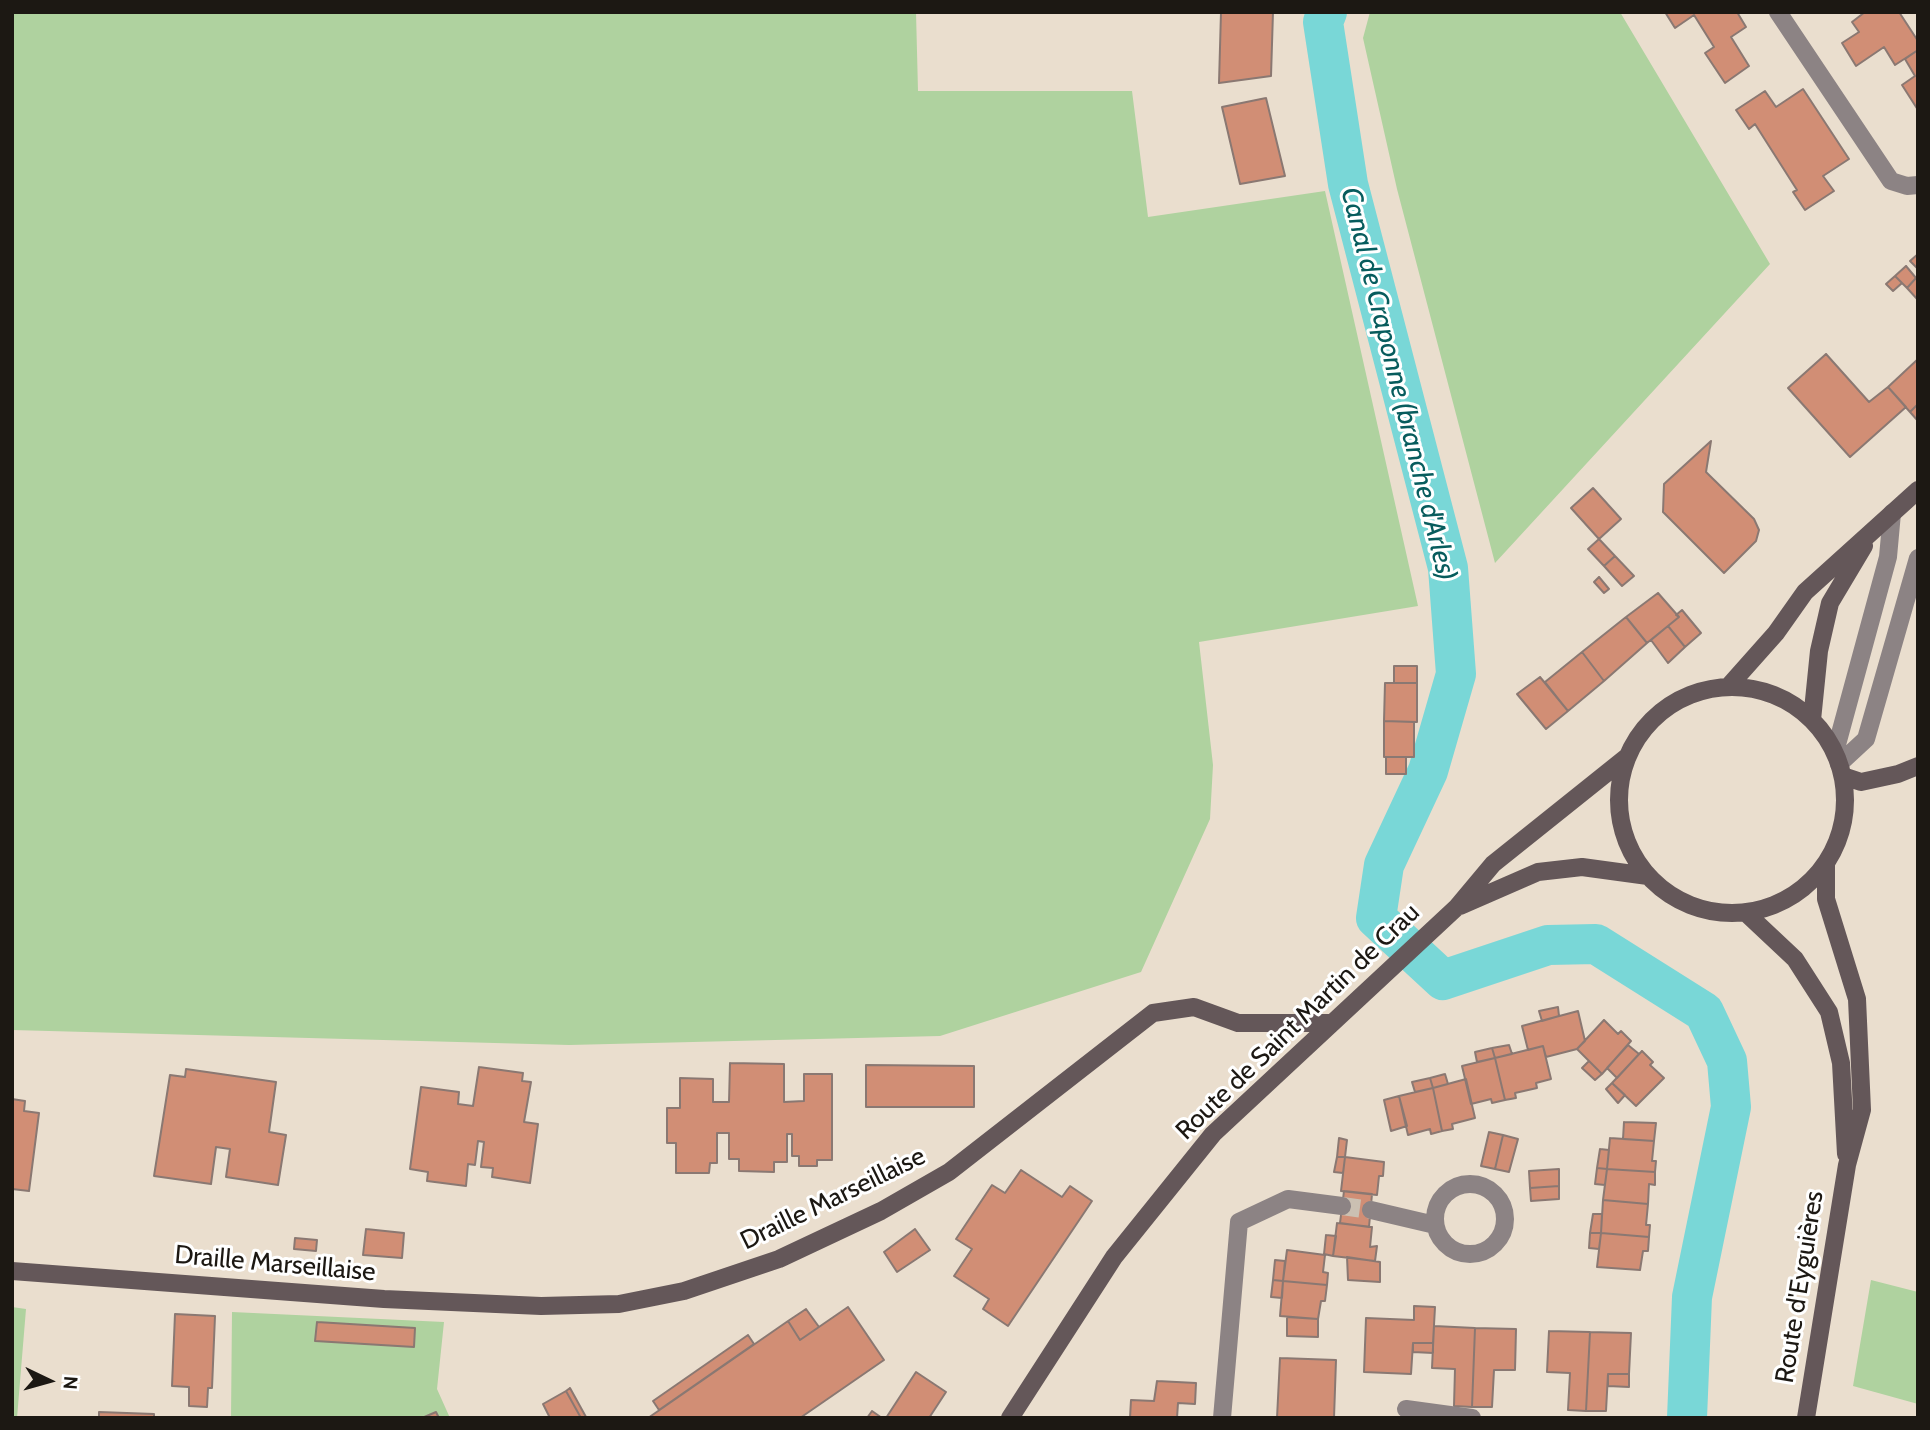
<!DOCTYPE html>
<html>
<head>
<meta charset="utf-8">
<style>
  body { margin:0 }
  #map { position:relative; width:1930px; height:1430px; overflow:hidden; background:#eadece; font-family:Cabin,sans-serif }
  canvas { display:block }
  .frame { position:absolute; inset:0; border:14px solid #1c1813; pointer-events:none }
  .north { position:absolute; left:14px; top:1346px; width:70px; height:70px; -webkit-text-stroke:5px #fff; paint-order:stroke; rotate:95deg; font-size:19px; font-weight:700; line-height:28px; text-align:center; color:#1c1813 }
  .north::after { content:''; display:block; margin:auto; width:24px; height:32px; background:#1c1813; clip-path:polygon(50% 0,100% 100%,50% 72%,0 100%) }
</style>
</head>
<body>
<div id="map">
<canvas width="1930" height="1430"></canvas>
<div class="frame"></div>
<div class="north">N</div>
</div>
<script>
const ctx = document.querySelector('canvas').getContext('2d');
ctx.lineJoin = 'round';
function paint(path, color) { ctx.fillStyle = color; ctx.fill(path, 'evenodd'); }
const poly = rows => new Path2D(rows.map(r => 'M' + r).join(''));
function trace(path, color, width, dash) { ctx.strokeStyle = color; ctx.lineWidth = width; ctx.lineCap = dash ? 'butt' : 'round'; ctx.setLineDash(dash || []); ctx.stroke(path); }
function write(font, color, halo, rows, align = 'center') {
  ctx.font = font + ' Cabin,sans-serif'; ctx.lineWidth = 6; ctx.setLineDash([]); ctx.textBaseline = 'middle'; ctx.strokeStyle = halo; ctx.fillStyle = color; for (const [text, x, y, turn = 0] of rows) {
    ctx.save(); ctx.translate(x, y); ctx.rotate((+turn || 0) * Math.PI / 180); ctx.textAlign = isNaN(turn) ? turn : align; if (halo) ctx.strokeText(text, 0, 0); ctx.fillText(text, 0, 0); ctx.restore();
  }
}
paint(poly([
  [12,12,916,12,918,91,1132,91,1148,217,1325,191,1418,606,1199,642,1213,765,1210,819,1141,972,940,1036,569,1045,12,1030],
  [1370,12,1620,12,1770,264,1495,563,1397,189,1363,38],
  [1871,1280,1918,1292,1918,1404,1853,1386],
  [12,1307,26,1309,17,1418,12,1418],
  [232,1312,444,1322,437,1389,450,1418,231,1418]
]), '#afd29f');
trace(poly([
  [1327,12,1323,22,1348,184,1448,568,1456,674,1428,771,1384,865,1376,918,1443,980,1548,945,1596,944,1704,1012,1727,1061,1731,1107,1692,1297,1687,1418]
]), '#79d7d7', 40);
const building = poly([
  [1221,12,1273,12,1271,76,1219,83,1221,12],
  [1665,12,1737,12,1746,27,1731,37,1749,66,1725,83,1705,53,1714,47,1694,15,1675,28,1665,12],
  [1865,12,1899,12,1918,41,1918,50,1895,65,1884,47,1856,66,1842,43,1859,32,1852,22,1865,12],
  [1918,50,1918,110,1902,85,1915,76,1905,59,1918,50],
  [1803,89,1849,159,1823,176,1834,191,1805,210,1793,192,1797,190,1755,124,1749,129,1736,110,1765,91,1776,107,1803,89],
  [1266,98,1285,176,1240,184,1222,107,1266,98],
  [1918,254,1918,267,1917,268,1910,261,1918,254],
  [1906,266,1916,278,1907,288,1895,276,1906,266],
  [1895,276,1902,283,1893,291,1886,284,1895,276],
  [1916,278,1918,280,1918,300,1907,288,1916,278],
  [1826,354,1869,402,1888,387,1906,407,1850,457,1788,388,1826,354],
  [1918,359,1918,404,1910,412,1888,387,1918,359],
  [1918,404,1918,421,1910,412,1918,404],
  [1711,441,1706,472,1754,519,1759,530,1756,541,1724,573,1663,512,1664,484,1711,441],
  [1593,488,1621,519,1599,539,1571,508,1593,488],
  [1599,539,1615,556,1604,566,1588,549,1599,539],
  [1615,556,1634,576,1622,586,1604,566,1615,556],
  [1599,577,1609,589,1604,593,1594,582,1599,577],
  [1658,593,1679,617,1647,643,1626,617,1658,593],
  [1682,610,1701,633,1685,647,1668,626,1679,617,1676,615,1682,610],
  [1626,617,1647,643,1604,681,1582,652,1626,617],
  [1668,626,1685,647,1668,663,1651,640,1668,626],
  [1582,652,1604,681,1568,711,1545,682,1582,652],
  [1394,666,1417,666,1417,683,1394,683,1394,666],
  [1540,677,1568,711,1546,729,1517,694,1540,677],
  [1385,683,1417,683,1417,722,1384,721,1385,683],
  [1384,721,1414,722,1414,757,1384,757,1384,721],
  [1386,757,1406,757,1406,774,1386,774,1386,757],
  [1558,1007,1559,1016,1542,1021,1539,1011,1558,1007],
  [1578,1011,1585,1041,1577,1049,1546,1057,1543,1046,1528,1050,1522,1026,1578,1011],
  [1604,1020,1618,1034,1621,1031,1631,1041,1602,1074,1577,1049,1604,1020],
  [1509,1045,1512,1054,1495,1058,1492,1048,1509,1045],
  [1628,1045,1639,1054,1617,1078,1607,1068,1628,1045],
  [1543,1046,1551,1079,1536,1083,1537,1088,1515,1093,1516,1098,1505,1100,1495,1058,1543,1046],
  [1492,1048,1495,1058,1477,1062,1475,1052,1492,1048],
  [1642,1051,1653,1062,1650,1065,1664,1078,1636,1106,1612,1083,1642,1051],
  [1495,1058,1505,1100,1492,1103,1491,1099,1471,1104,1462,1066,1495,1058],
  [1589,1061,1602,1074,1595,1080,1582,1068,1589,1061],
  [730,1063,784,1064,784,1102,804,1101,804,1074,832,1074,832,1160,817,1160,817,1166,799,1166,799,1156,792,1156,792,1134,787,1134,787,1162,774,1162,774,1172,739,1171,739,1159,729,1159,729,1133,717,1133,717,1163,710,1163,709,1173,676,1173,676,1143,667,1143,667,1108,680,1108,680,1078,713,1079,713,1102,729,1102,730,1063],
  [866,1065,974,1066,974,1107,866,1107,866,1065],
  [479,1067,523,1073,522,1081,531,1082,524,1122,538,1124,530,1183,492,1177,493,1168,481,1167,484,1142,478,1141,475,1165,468,1164,466,1186,427,1181,428,1172,410,1169,421,1087,459,1092,458,1104,473,1106,479,1067],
  [186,1069,276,1082,269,1132,286,1135,278,1185,226,1177,230,1149,216,1147,211,1184,154,1176,170,1075,185,1077,186,1069],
  [1445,1074,1448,1084,1433,1088,1430,1078,1445,1074],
  [1430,1078,1433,1088,1415,1092,1412,1082,1430,1078],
  [1466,1079,1475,1118,1452,1124,1453,1129,1442,1131,1433,1088,1466,1079],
  [1612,1083,1625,1095,1618,1103,1606,1089,1612,1083],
  [1433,1088,1442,1131,1431,1134,1430,1129,1408,1135,1399,1096,1433,1088],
  [1399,1096,1407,1126,1391,1131,1384,1100,1399,1096],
  [12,1099,25,1101,24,1111,39,1113,29,1191,12,1189,12,1099],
  [1624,1122,1656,1123,1654,1141,1623,1139,1624,1122],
  [1489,1132,1503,1135,1495,1169,1481,1166,1489,1132],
  [1503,1135,1518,1139,1509,1172,1495,1169,1503,1135],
  [1339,1138,1347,1140,1345,1157,1337,1157,1339,1138],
  [1610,1138,1654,1141,1652,1161,1656,1161,1655,1172,1607,1169,1610,1138],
  [1600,1149,1609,1150,1607,1169,1597,1168,1600,1149],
  [1337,1157,1345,1157,1343,1173,1334,1172,1337,1157],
  [1345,1157,1384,1162,1383,1176,1379,1176,1377,1195,1341,1191,1345,1157],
  [1597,1168,1607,1169,1605,1185,1595,1184,1597,1168],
  [1559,1169,1559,1186,1530,1188,1529,1171,1559,1169],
  [1607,1169,1655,1172,1655,1185,1649,1184,1648,1204,1603,1200,1607,1169],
  [1021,1170,1062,1197,1070,1186,1092,1201,1008,1326,983,1309,989,1299,954,1276,972,1249,956,1239,992,1185,1005,1193,1021,1170],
  [1559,1186,1559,1199,1531,1201,1530,1188,1559,1186],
  [1344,1191,1372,1194,1369,1227,1340,1223,1344,1191],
  [1603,1200,1648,1204,1646,1225,1650,1225,1649,1237,1601,1233,1603,1200],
  [1593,1214,1602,1214,1601,1233,1590,1233,1593,1214],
  [1337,1223,1372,1227,1370,1247,1377,1246,1375,1261,1333,1256,1337,1223],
  [366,1229,404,1233,402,1258,363,1255,366,1229],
  [915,1229,930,1250,897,1272,884,1252,915,1229],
  [1590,1233,1601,1233,1599,1249,1589,1248,1590,1233],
  [1601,1233,1649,1237,1648,1251,1643,1251,1640,1270,1597,1267,1601,1233],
  [1326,1235,1336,1236,1333,1256,1324,1254,1326,1235],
  [295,1238,317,1240,316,1251,294,1249,295,1238],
  [1287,1250,1325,1255,1323,1272,1328,1273,1327,1285,1283,1281,1287,1250],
  [1347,1257,1380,1262,1380,1282,1348,1280,1347,1257],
  [1275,1260,1285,1261,1283,1281,1273,1280,1275,1260],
  [1273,1280,1283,1281,1282,1298,1271,1297,1273,1280],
  [1283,1281,1327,1285,1325,1301,1321,1301,1318,1319,1280,1316,1283,1281],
  [1414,1306,1435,1307,1433,1343,1413,1343,1411,1374,1364,1372,1366,1318,1414,1320,1414,1306],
  [848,1307,884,1360,800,1418,648,1418,788,1321,800,1340,848,1307],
  [806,1309,819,1327,800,1340,788,1321,806,1309],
  [175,1314,215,1316,212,1388,208,1388,207,1407,189,1406,189,1387,172,1386,175,1314],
  [1287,1317,1318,1319,1318,1337,1287,1336,1287,1317],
  [317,1322,415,1328,414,1347,315,1341,317,1322],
  [1434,1326,1475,1328,1472,1407,1454,1406,1455,1369,1432,1368,1434,1326],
  [1475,1328,1516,1329,1515,1370,1494,1370,1492,1407,1472,1407,1475,1328],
  [1549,1331,1590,1332,1586,1411,1568,1410,1570,1373,1547,1372,1549,1331],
  [1590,1332,1631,1333,1629,1374,1608,1374,1606,1411,1586,1411,1590,1332],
  [748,1335,754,1344,659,1410,653,1401,748,1335],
  [1413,1343,1433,1343,1433,1353,1413,1352,1413,1343],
  [1280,1358,1336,1360,1334,1418,1277,1418,1280,1358],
  [916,1372,946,1392,929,1418,886,1418,916,1372],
  [1608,1374,1629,1374,1629,1387,1608,1386,1608,1374],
  [1157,1381,1196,1383,1195,1404,1178,1403,1177,1418,1130,1418,1131,1400,1154,1401,1157,1381],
  [570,1388,586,1417,584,1418,581,1418,566,1391,570,1388],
  [566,1391,581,1418,550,1418,543,1404,566,1391],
  [872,1411,882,1418,867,1418,872,1411],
  [99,1412,154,1414,154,1418,99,1418,99,1412],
  [436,1412,439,1418,422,1418,436,1412]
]);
paint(building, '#d18e75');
trace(building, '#8a7872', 2);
trace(poly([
  [1342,1206,1371,1210]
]), '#cbc0b2', 18, [18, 9]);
trace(poly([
  [1835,752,1888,557,1892,513],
  [1839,764,1866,739,1918,558]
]), '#8c8384', 18);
trace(poly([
  [1778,12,1891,181,1907,186,1918,185],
  '1435 1219a35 35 0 1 1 70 0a35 35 0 1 1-70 0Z',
  [1371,1210,1435,1225],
  [1406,1409,1472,1418],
  [1222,1418,1239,1222,1288,1199,1342,1206]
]), '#8c8384', 18);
trace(poly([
  [1728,687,1776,633,1805,592,1918,490],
  '1619 800a113 113 0 1 1 226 0a113 113 0 1 1-226 0Z',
  [1812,720,1819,651,1830,603,1864,546],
  [1843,776,1861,782,1898,774,1918,766],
  [1460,906,1538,872,1582,867,1648,876],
  [1746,913,1795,959,1829,1012,1841,1063,1846,1154],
  [12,1271,384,1299,541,1306,619,1304,684,1291,779,1259,881,1211,949,1172,1153,1013,1194,1007,1238,1023,1330,1023],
  [1010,1418,1114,1257,1213,1134,1457,907,1493,864,1628,756],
  [1806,1418,1847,1165,1862,1110,1857,999,1826,899,1826,864]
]), '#645759', 18);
write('26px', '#1c1813', '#fff', [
  ["Route de Saint Martin de Crau",1298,1022,-44],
  ["Draille Marseillaise",833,1199,-26],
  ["Draille Marseillaise",275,1264,5],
  ["Route d'Eyguières",1800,1287,-81]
]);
write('italic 28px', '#075c5d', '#fff', [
  ["Canal de Craponne (branche d'Arles)",1398,384,76]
]);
</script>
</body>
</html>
